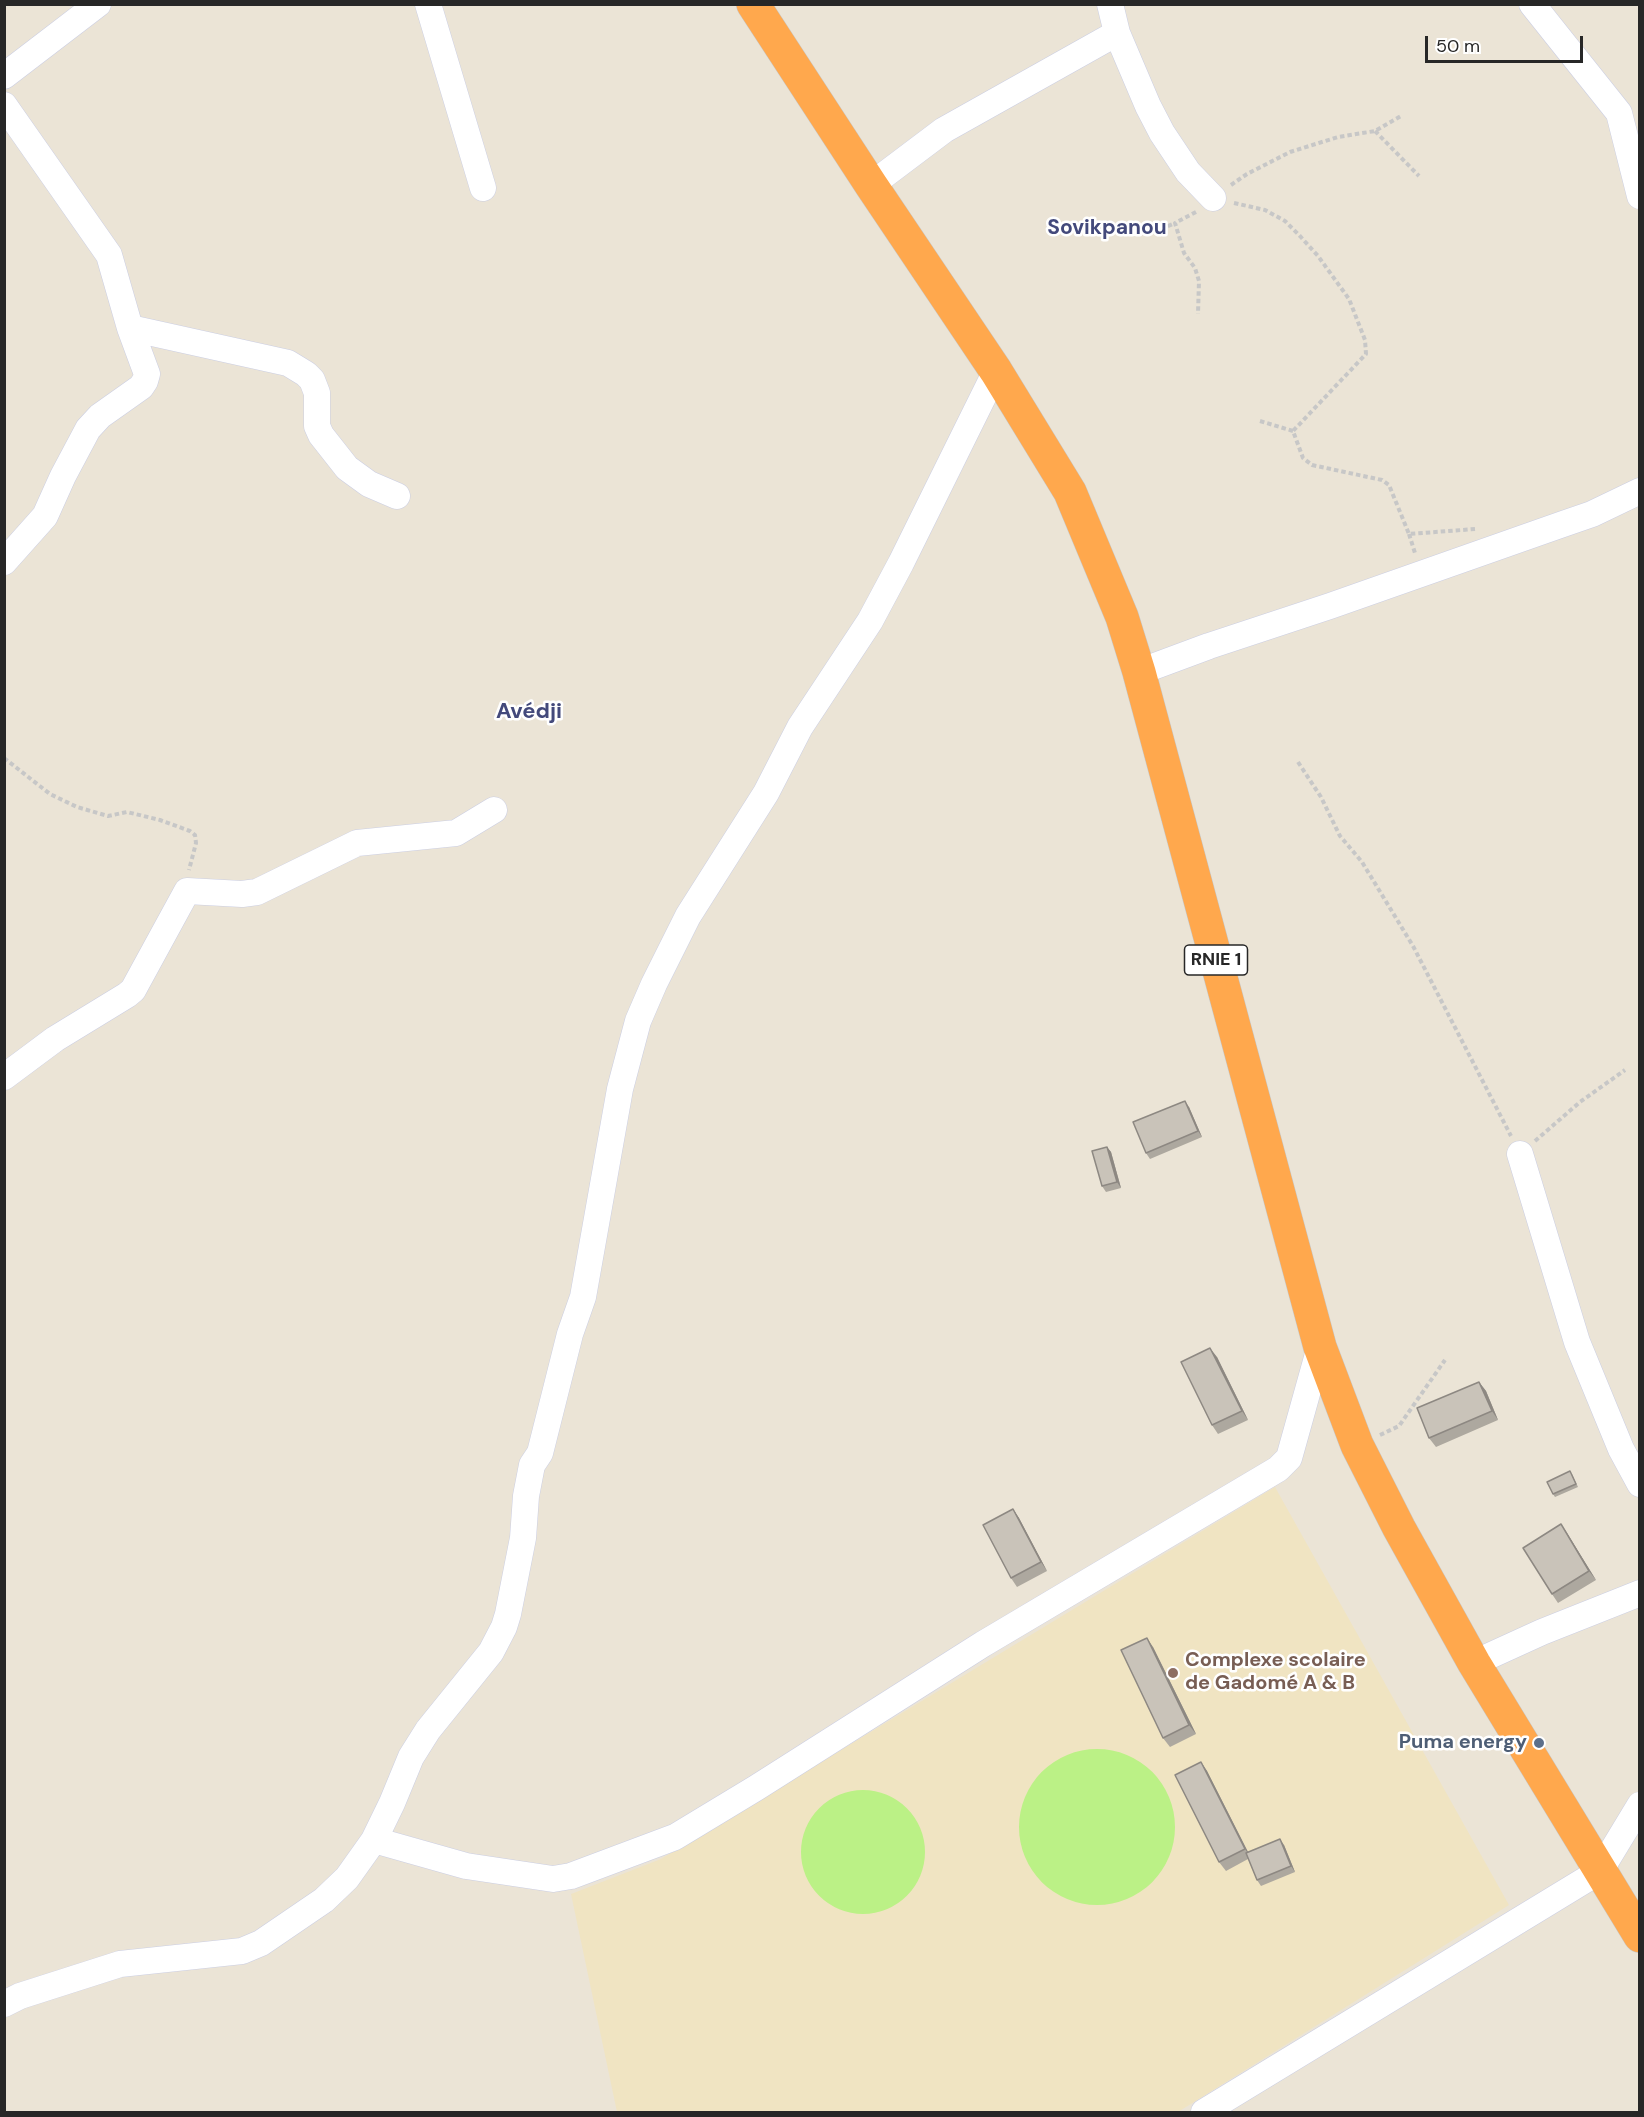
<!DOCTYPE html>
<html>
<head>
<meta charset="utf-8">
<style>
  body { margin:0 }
  #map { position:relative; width:1644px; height:2117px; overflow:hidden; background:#ebe4d6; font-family:"DM Sans",sans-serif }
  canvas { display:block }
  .frame { position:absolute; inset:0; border:6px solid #272727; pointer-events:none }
  .scale { position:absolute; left:1425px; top:36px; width:158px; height:27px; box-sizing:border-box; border:3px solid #272727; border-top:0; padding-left:8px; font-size:18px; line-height:21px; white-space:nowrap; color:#272727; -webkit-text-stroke:4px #fff; paint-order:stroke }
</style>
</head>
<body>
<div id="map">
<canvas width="1644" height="2117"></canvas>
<div class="frame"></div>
<div class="scale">50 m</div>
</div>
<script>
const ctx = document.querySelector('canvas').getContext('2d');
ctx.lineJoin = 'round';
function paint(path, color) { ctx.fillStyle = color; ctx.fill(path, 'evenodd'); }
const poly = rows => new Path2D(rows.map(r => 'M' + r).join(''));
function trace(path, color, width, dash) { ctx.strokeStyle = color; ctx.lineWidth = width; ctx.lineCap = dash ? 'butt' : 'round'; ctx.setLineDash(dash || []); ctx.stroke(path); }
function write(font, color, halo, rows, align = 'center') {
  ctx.font = font + ' "DM Sans",sans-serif'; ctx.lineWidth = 5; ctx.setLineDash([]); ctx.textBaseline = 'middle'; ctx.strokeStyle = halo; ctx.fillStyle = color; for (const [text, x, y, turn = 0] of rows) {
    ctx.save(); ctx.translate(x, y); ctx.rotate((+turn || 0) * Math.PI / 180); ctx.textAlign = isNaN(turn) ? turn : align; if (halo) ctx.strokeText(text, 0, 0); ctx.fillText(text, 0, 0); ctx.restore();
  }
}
paint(poly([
  [1275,1487,1509,1905,1178,2112,617,2112,571,1894,661,1859]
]), '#f0e4c2');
paint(poly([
  '1019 1827a78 78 0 1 1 156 0a78 78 0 1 1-156 0Z',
  '801 1852a62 62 0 1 1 124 0a62 62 0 1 1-124 0Z'
]), '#bbf186');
const minor = poly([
  [428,4,483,188],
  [1532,4,1619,113,1640,196],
  [1117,33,1148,106,1162,133,1188,172,1213,198],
  [4,76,98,4],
  [4,105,109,255,130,328],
  [871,185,944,130,1117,33,1110,4],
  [4,562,45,516,63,476,88,429,100,416,141,387,145,381,147,374,130,328,288,363,306,374,312,380,317,393,317,426,321,435,347,468,369,484,397,496],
  [1139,672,1209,646,1330,606,1563,524,1592,514,1640,491],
  [4,1077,55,1039,127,995,133,990,187,891,242,894,257,892,357,843,456,833,494,810],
  [1520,1154,1577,1342,1621,1449,1640,1484],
  [1474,1663,1542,1632,1640,1593],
  [374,1840,466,1866,553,1879,571,1876,675,1837,756,1788,983,1644,1278,1469,1289,1458,1320,1347],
  [4,2004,20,1996,120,1964,242,1951,261,1943,324,1900,347,1878,374,1840,392,1803,411,1757,428,1730,491,1652,504,1627,508,1614,523,1538,526,1496,532,1465,540,1453,570,1334,583,1297,620,1089,638,1021,654,984,688,916,766,793,800,727,870,621,901,563,996,371],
  [1204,2112,1600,1871,1640,1805]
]);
const highway = poly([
  [753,4,871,185,996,371,1070,492,1122,617,1139,672,1320,1347,1357,1445,1399,1528,1474,1663,1640,1936]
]);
trace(minor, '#cbcee2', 27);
trace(highway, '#c7c7c7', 34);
trace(poly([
  [1375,131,1419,176],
  [1231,185,1247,174,1290,152,1338,137,1375,131,1401,116],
  [1234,203,1265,210,1285,221,1299,235,1318,256,1349,299,1365,340,1366,354,1293,431,1303,458,1312,465,1382,480,1389,485,1409,534,1475,529],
  [1196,212,1175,223,1184,253,1195,268,1199,281,1198,314],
  [1154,232,1175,223],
  [1260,421,1293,431],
  [1409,534,1415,553],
  [4,758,50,794,77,807,108,816,127,812,160,820,190,831,195,835,196,843,189,870],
  [1298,762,1321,797,1340,836,1362,862,1413,946,1511,1136],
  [1535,1141,1580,1102,1625,1070],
  [1380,1435,1399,1426,1445,1360]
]), '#c7c7c7', 4, [4.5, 3]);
trace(minor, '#fff', 26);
trace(highway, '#ffa84d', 33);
paint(poly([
  [1189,1107,1202,1137,1150,1159,1146,1153],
  [1107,1147,1111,1152,1121,1188,1106,1192,1102,1186],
  [1217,1357,1248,1420,1218,1434,1212,1425],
  [1479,1382,1486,1391,1498,1420,1436,1447,1429,1438],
  [1572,1474,1578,1487,1555,1497,1553,1494],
  [1013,1509,1019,1518,1047,1571,1017,1587,1011,1578],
  [1561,1524,1596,1580,1558,1603,1552,1594],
  [1153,1647,1196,1734,1170,1747,1163,1738],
  [1201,1762,1207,1771,1248,1852,1284,1845,1295,1872,1261,1886,1257,1880,1248,1859,1226,1871,1219,1862]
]), '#ada89f');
paint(poly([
  [1185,1101,1189,1107,1202,1137,1198,1131],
  [1107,1147,1111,1152,1121,1188,1117,1182],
  [1210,1348,1217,1357,1248,1420,1242,1411],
  [1479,1382,1486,1391,1498,1420,1492,1411],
  [1013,1509,1019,1518,1047,1571,1041,1562],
  [1561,1524,1567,1533,1596,1580,1589,1571],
  [1147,1638,1153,1647,1196,1734,1189,1725],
  [1201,1762,1207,1771,1251,1858,1245,1849],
  [1280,1839,1284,1845,1295,1872,1291,1866]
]), '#8d8882');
const building = poly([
  [1185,1101,1198,1131,1146,1153,1133,1122,1185,1101],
  [1107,1147,1117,1182,1102,1186,1092,1151,1107,1147],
  [1210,1348,1242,1411,1212,1425,1181,1362,1210,1348],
  [1479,1382,1492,1411,1429,1438,1417,1408,1479,1382],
  [1570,1471,1576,1484,1553,1494,1547,1482,1570,1471],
  [1013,1509,1041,1562,1011,1578,983,1525,1013,1509],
  [1561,1524,1589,1571,1552,1594,1523,1548,1561,1524],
  [1147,1638,1189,1725,1163,1738,1121,1650,1147,1638],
  [1201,1762,1245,1849,1219,1862,1175,1775,1201,1762],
  [1280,1839,1291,1866,1257,1880,1246,1853,1280,1839]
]);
paint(building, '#c9c3b9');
trace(building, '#8d8882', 1.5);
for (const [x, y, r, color] of [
  [1173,1673,6,"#8d6e63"],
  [1539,1743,6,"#5c6f8a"]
]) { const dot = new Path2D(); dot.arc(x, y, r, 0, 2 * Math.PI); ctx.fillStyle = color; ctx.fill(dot); trace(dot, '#fff', 2); }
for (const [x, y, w] of [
  [1216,960,63]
]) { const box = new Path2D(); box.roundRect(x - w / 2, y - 15, w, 30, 4.5); ctx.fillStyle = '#fff'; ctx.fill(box); trace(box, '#272727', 1.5); }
write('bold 18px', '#272727', null, [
  ["RNIE 1",1216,960]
]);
write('bold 20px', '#785e54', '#fff', [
  ["Complexe scolaire",1185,1661],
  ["de Gadomé A & B",1185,1684]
], 'left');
write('bold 20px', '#4e5e75', '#fff', [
  ["Puma energy",1527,1743]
], 'right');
write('bold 21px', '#43497b', '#fff', [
  ["Sovikpanou",1107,228]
]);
write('bold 22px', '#43497b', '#fff', [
  ["Avédji",529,712]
]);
</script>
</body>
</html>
